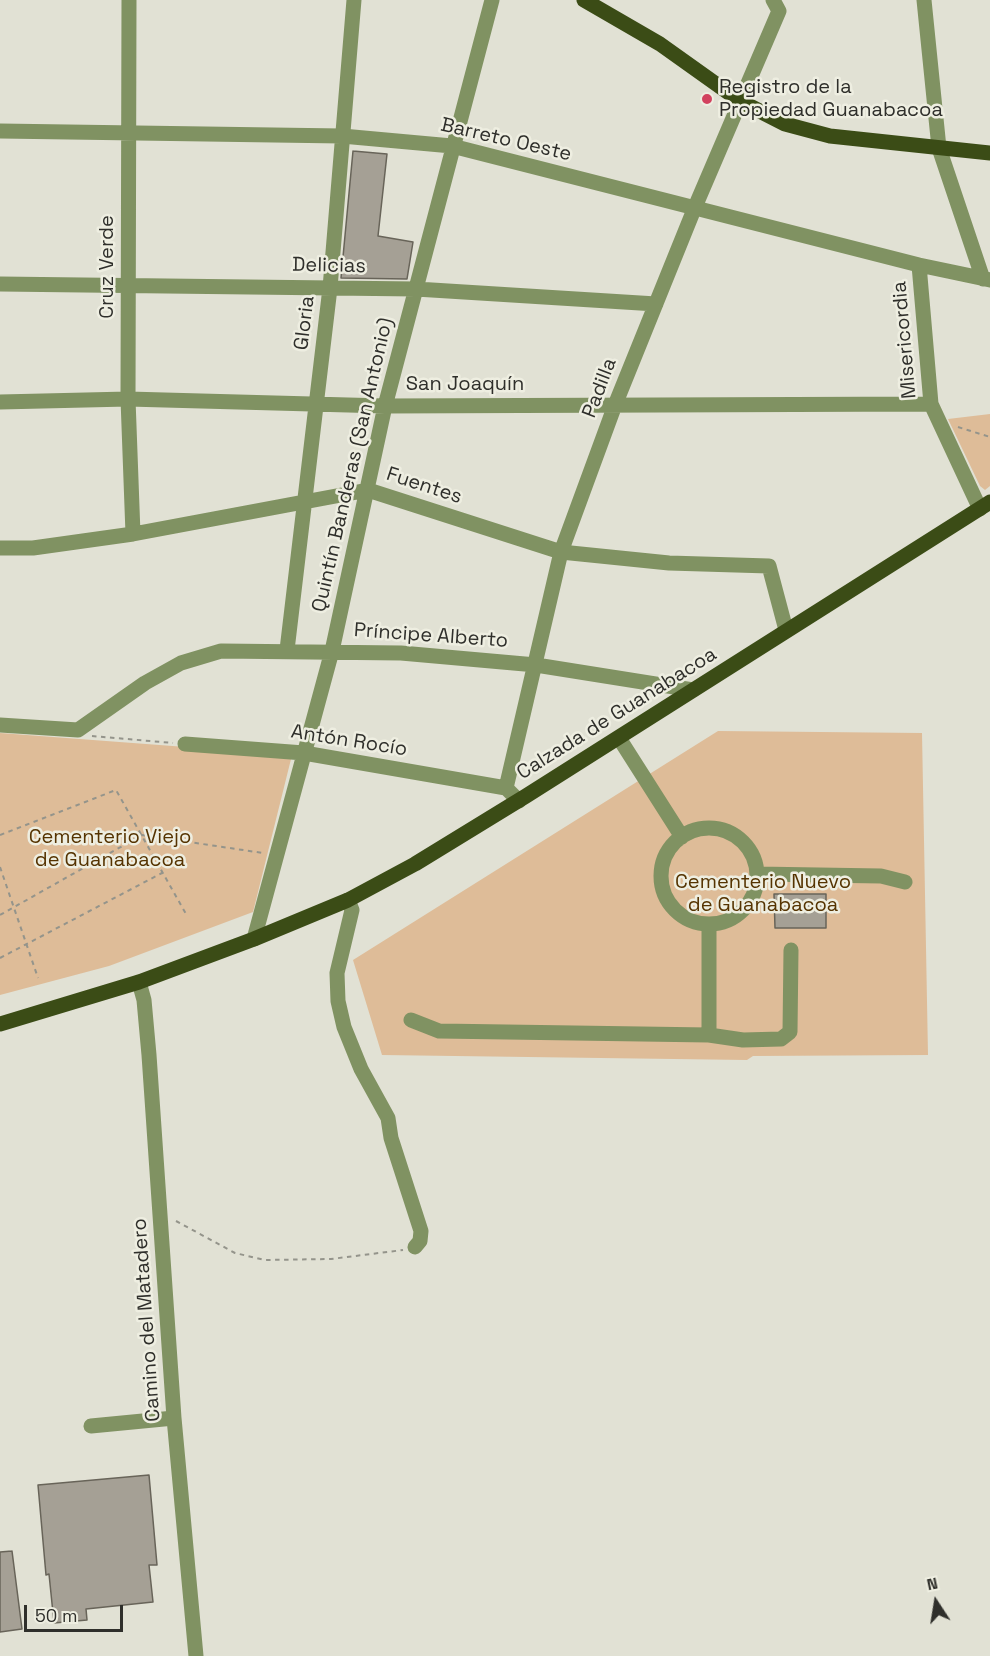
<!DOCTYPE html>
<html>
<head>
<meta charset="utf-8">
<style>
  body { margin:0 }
  #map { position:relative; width:990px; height:1656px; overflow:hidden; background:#e1e1d4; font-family:"Space Grotesk",sans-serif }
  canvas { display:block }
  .north { position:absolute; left:906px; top:1572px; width:60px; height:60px; -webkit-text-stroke:4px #eeeee1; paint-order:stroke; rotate:348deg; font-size:16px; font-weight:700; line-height:24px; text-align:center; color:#2f2f2b }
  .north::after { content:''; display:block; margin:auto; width:21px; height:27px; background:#2f2f2b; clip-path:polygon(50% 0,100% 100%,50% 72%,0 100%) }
  .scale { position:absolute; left:24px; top:1605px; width:99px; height:27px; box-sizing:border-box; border:3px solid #2f2f2b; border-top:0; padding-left:8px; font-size:18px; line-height:21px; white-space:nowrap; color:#2f2f2b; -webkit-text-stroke:4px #eeeee1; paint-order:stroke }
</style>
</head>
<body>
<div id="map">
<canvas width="990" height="1656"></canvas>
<div class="north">N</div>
<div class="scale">50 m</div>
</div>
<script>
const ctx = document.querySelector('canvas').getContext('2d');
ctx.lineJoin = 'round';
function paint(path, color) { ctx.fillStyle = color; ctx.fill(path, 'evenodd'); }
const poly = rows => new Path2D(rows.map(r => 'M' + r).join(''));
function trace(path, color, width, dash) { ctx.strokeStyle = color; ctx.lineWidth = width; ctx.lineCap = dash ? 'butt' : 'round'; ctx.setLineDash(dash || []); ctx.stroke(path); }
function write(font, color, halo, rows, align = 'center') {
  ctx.font = font + ' "Space Grotesk",sans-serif'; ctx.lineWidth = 5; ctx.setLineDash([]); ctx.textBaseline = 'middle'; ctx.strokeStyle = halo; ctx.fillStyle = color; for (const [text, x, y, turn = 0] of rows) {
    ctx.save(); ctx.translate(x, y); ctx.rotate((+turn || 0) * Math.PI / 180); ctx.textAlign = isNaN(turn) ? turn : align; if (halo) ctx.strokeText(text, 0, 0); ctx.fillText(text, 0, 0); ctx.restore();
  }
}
paint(poly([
  [990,414,990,486,985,490,980,486,948,419],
  [718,731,922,733,928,1055,753,1056,747,1060,382,1055,353,960],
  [0,733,292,755,253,912,109,966,0,995]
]), '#debc98');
const building = poly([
  [353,151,387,154,378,236,413,242,407,279,341,278,353,151],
  [774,894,826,894,826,928,775,928,774,894],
  [149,1475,157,1565,149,1565,153,1602,86,1609,87,1620,54,1623,49,1574,46,1575,38,1485,149,1475],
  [12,1551,22,1629,0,1632,0,1552,12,1551]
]);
paint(building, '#a5a095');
trace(building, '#686459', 1.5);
trace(poly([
  [958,427,990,437],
  [92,736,173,743],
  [0,835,116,790,186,914],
  [0,867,38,978],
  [0,915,142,835,263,853],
  [0,958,162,873],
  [176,1221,235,1253,265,1260,331,1259,403,1250]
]), '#94948b', 2, [4.5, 4.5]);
trace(poly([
  [129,0,128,399,133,534],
  [924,0,939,148,983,279],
  [0,131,342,136,452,146,919,265,990,280],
  [919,265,931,404,980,509],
  [0,284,416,289,656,304],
  [0,402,128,399,385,406,931,404],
  [0,548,33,548,133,534,368,490,561,552,669,563,769,566,786,630],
  [287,650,330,288,354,0],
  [0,725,78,730,145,683,181,663,221,651,401,653,536,665,693,690],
  [619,738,682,837],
  [185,744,304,753,506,788],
  [519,801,506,788,561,552,615,405,695,207,779,11,773,0],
  '661 876a48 48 0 1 1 96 0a48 48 0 1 1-96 0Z',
  [757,874,881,876,905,882],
  [348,900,352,910,337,973,338,1001,344,1027,361,1069,388,1118,391,1138,421,1231,420,1241,415,1247],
  [254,939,332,651,385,406,492,0],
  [139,982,144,1000,149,1055,174,1418,196,1656],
  [411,1020,439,1031,709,1035,709,924],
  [709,1035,743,1040,781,1039,790,1032,791,950],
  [91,1426,174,1418]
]), '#809262', 15);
trace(poly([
  [584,0,660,44,740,101,785,124,830,136,990,153],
  [0,1024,139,982,254,939,348,900,415,864,526,796,990,502]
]), '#3b4c16', 15);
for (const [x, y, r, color] of [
  [707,99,6,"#d2425f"]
]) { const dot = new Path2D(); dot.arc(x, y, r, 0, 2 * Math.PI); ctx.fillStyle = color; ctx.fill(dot); trace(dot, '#eeeee1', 2); }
write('20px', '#2f2f2b', '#eeeee1', [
  ["Registro de la",719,88],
  ["Propiedad Guanabacoa",719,111]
], 'left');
write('20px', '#2f2f2b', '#eeeee1', [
  ["Barreto Oeste",506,140,13],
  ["Delicias",329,266,1],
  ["Cruz Verde",108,267,-90],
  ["Gloria",305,323,-83],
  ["Misericordia",905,340,-95],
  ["San Joaquín",465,385],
  ["Padilla",600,388,-69],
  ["Quintín Banderas (San Antonio)",353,465,-77],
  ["Fuentes",424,486,18],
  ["Príncipe Alberto",431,636,4],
  ["Calzada de Guanabacoa",617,714,-32],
  ["Antón Rocío",349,741,9],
  ["Camino del Matadero",147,1320,-94]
]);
write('20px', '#553301', '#eeeee1', [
  ["Cementerio Viejo",110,838],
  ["de Guanabacoa",110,861],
  ["Cementerio Nuevo",763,883],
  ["de Guanabacoa",763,906]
]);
</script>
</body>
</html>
